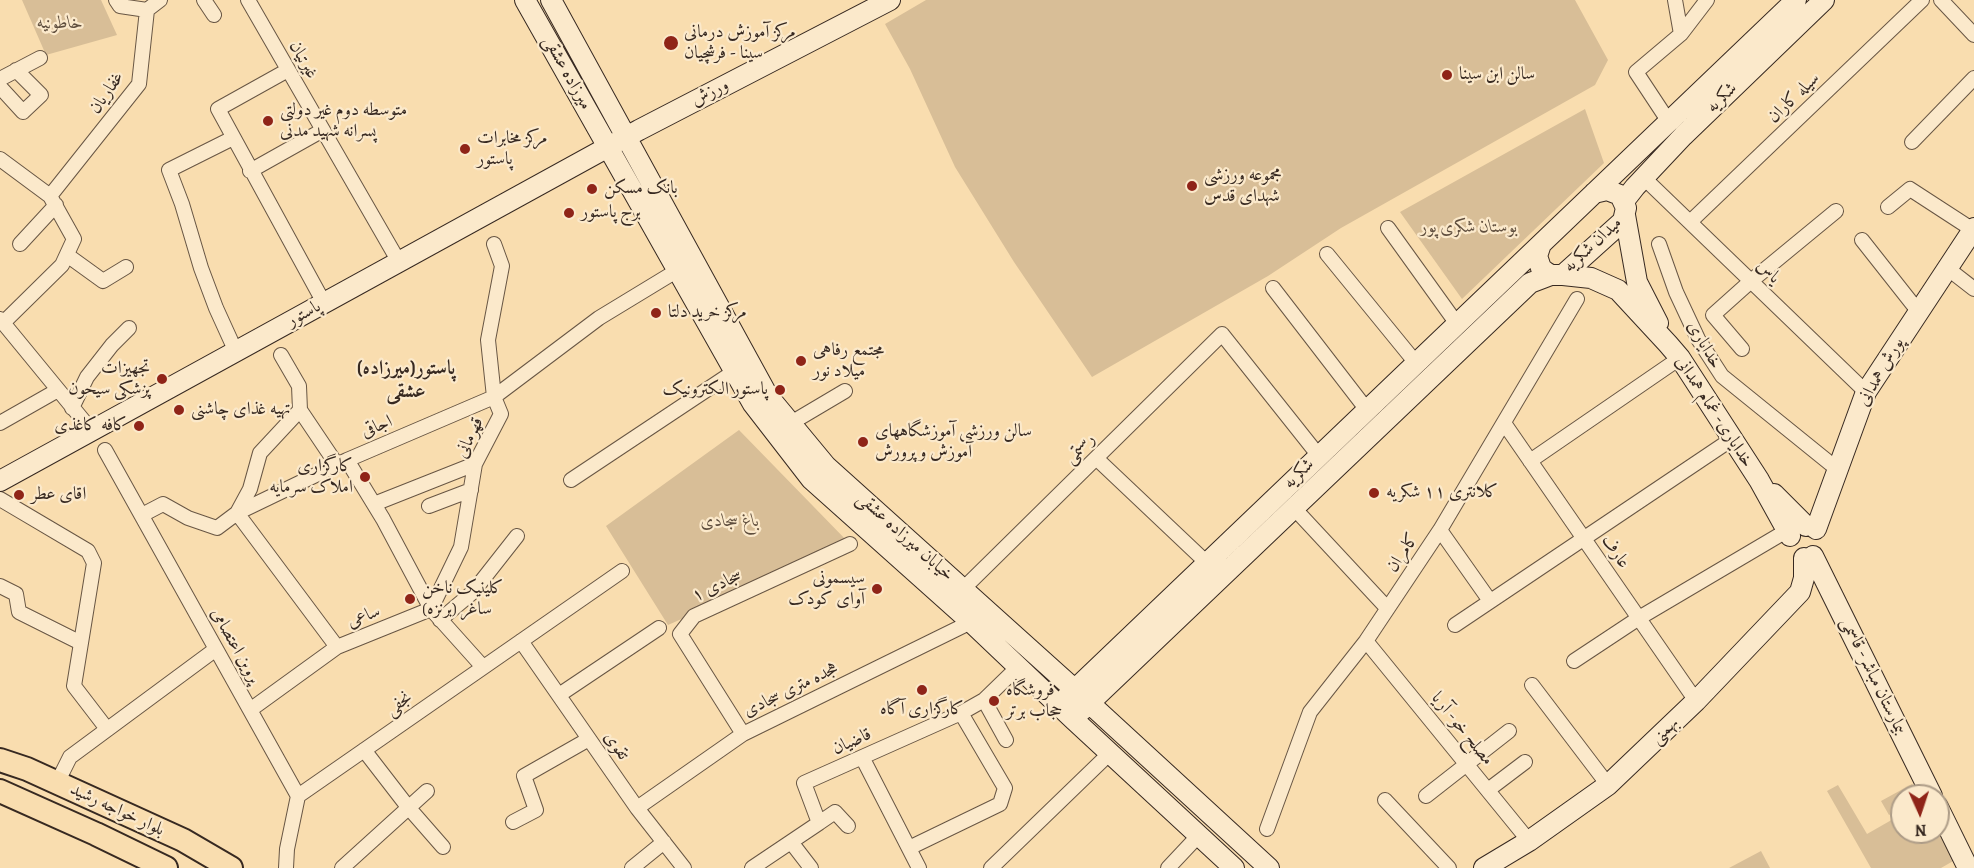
<!DOCTYPE html>
<html>
<head>
<meta charset="utf-8">
<style>
  body { margin:0 }
  #map { position:relative; width:1974px; height:868px; overflow:hidden; background:#f9ddaf; font-family:Alegreya,serif }
  canvas { display:block }
  .north { position:absolute; left:1890px; top:784px; width:60px; height:60px; box-sizing:border-box; background:#fbe9cb; border:2px solid #ad9c87; border-radius:50%; rotate:177deg; font-size:16px; font-weight:700; line-height:24px; text-align:center; color:#372921 }
  .north::after { content:''; display:block; margin:auto; width:21px; height:27px; background:#8f2418; clip-path:polygon(50% 0,100% 100%,50% 72%,0 100%) }
</style>
</head>
<body>
<div id="map">
<canvas width="1974" height="868"></canvas>
<div class="north">N</div>
</div>
<script>
const ctx = document.querySelector('canvas').getContext('2d');
ctx.lineJoin = 'round';
function paint(path, color) { ctx.fillStyle = color; ctx.fill(path, 'evenodd'); }
const poly = rows => new Path2D(rows.map(r => 'M' + r).join(''));
function trace(path, color, width, dash) { ctx.strokeStyle = color; ctx.lineWidth = width; ctx.lineCap = dash ? 'butt' : 'round'; ctx.setLineDash(dash || []); ctx.stroke(path); }
function write(font, color, halo, rows, align = 'center') {
  ctx.font = font + ' Alegreya,Amiri,serif'; ctx.lineWidth = 4.5; ctx.setLineDash([]); ctx.textBaseline = 'middle'; ctx.strokeStyle = halo; ctx.fillStyle = color; for (const [text, x, y, turn = 0] of rows) {
    ctx.save(); ctx.translate(x, y); ctx.rotate((+turn || 0) * Math.PI / 180); ctx.textAlign = isNaN(turn) ? turn : align; if (halo) ctx.strokeText(text, 0, 0); ctx.fillText(text, 0, 0); ctx.restore();
  }
}
paint(poly([
  [22,0,101,0,117,35,46,55],
  [926,0,1575,0,1608,60,1595,85,1341,228,1268,276,1092,377,1014,262,955,167,910,69,885,24],
  [1585,109,1604,163,1462,299,1400,212],
  [739,430,850,544,668,625,606,526],
  [1912,784,1919,796,1902,796,1902,808,1889,815,1881,801],
  [1838,785,1867,834,1902,814,1902,832,1938,832,1938,830,1955,860,1941,868,1871,868,1827,791],
  [1761,851,1770,868,1729,868]
]), '#d8be97');
const street = poly([
  [116,0,120,6,147,10],
  [204,0,214,15],
  [248,0,399,262],
  [1675,0,1681,34],
  [1941,0,1974,35],
  [288,70,218,109,324,303],
  [0,79,40,58],
  [0,87,23,112,41,95,16,70],
  [1669,122,1636,72,1681,34,1707,0],
  [233,138,169,170,182,204,201,268,216,308,236,352],
  [1912,142,1974,78],
  [0,159,50,196,74,239,62,265,3,323],
  [250,171,323,130],
  [1644,178,1866,392],
  [50,196,139,84,147,10,160,0],
  [1888,207,1910,189,1973,230],
  [1690,222,1922,0],
  [1388,228,1457,324],
  [1862,240,1918,311],
  [20,244,56,205],
  [1659,244,1676,292,1698,339,1722,376,1837,469],
  [1327,254,1416,363],
  [67,255,103,281,126,267],
  [1947,268,1974,289],
  [1273,288,1367,410],
  [0,319,92,431],
  [1742,349,1713,315,1751,281,1836,211],
  [72,408,87,377,112,345,129,328],
  [300,410,337,465],
  [0,423,58,390],
  [791,423,845,391],
  [1504,423,1696,701],
  [105,450,298,796,287,849,286,868],
  [1096,458,1207,563],
  [347,460,383,519,431,609,483,667],
  [1530,461,1680,358],
  [571,480,735,371],
  [0,499,88,551,94,563,74,686,107,729],
  [374,504,475,464],
  [429,506,471,490],
  [1293,507,1387,608],
  [237,513,250,489,260,453,300,410,299,386,281,355],
  [237,513,337,647],
  [142,515,163,504,188,518,217,528,237,513,347,460,494,397,599,318,678,270],
  [1440,530,1490,601],
  [0,586,16,594,19,612,81,643],
  [963,589,1222,334,1319,456],
  [431,609,461,547,475,464,501,414,494,397,488,340,502,266,494,244],
  [440,620,473,592,517,536],
  [1455,625,1732,439],
  [521,641,637,808,684,868],
  [1366,641,1529,841],
  [1574,661,1639,618,1788,530],
  [1532,685,1608,785],
  [559,695,659,628],
  [984,700,1006,740],
  [250,710,337,647,431,609],
  [743,734,680,634,694,616,850,544],
  [364,750,408,807,443,847],
  [862,757,919,868],
  [57,783,70,757,216,649],
  [1488,790,1525,762],
  [298,796,622,571],
  [1426,796,1509,731],
  [1385,800,1449,868],
  [637,808,743,734,971,622],
  [513,822,536,810,524,776,589,739],
  [819,823,835,812,848,826],
  [1267,829,1310,712,1366,641,1440,530,1577,299],
  [791,842,811,868],
  [909,848,1000,804,1005,788,961,713],
  [342,868,427,791],
  [632,868,664,842],
  [752,868,819,823,804,783,961,713,984,700,1018,667],
  [991,868,1110,753],
  [1168,868,1199,835]
]);
const secondary = poly([
  [525,0,753,404,811,479,971,622,1073,719,1234,868],
  [551,0,768,396,826,466,1074,689,1269,868],
  [1594,193,1607,190,1620,195,1626,208,1623,221,1563,275,1551,275,1546,272,1541,268,1537,256,1541,244,1796,0],
  [1624,201,1635,187,1683,136,1824,0],
  [1625,215,1637,282,1658,323],
  [1563,275,1591,278,1618,290,1668,344,1680,358,1759,480,1790,536],
  [0,481,639,130,890,0],
  [1774,494,1806,526],
  [1816,529,1866,392,1974,228],
  [1813,556,1932,796],
  [1066,698,1541,244],
  [1081,711,1530,283,1551,275],
  [1938,807,1968,868],
  [1484,868,1529,841,1608,785,1696,701,1800,592,1804,578,1804,558]
]);
const primary = poly([
  [0,760,27,769,183,840,231,868],
  [0,791,96,834,166,868]
]);
trace(street, '#685644', 16);
trace(secondary, '#372921', 22);
trace(primary, '#372921', 26);
trace(street, '#fbe9cb', 14);
trace(secondary, '#fbe9cb', 20);
trace(primary, '#f9ddaf', 22);
for (const [x, y, r, color] of [
  [671,43,8,"#8f2418"],
  [1447,75,6,"#8f2418"],
  [268,121,6,"#8f2418"],
  [465,149,6,"#8f2418"],
  [1192,186,6,"#8f2418"],
  [592,189,6,"#8f2418"],
  [569,213,6,"#8f2418"],
  [656,313,6,"#8f2418"],
  [801,361,6,"#8f2418"],
  [162,379,6,"#8f2418"],
  [780,390,6,"#8f2418"],
  [179,410,6,"#8f2418"],
  [139,426,6,"#8f2418"],
  [863,442,6,"#8f2418"],
  [365,477,6,"#8f2418"],
  [1374,493,6,"#8f2418"],
  [19,495,6,"#8f2418"],
  [877,589,6,"#8f2418"],
  [410,599,6,"#8f2418"],
  [922,690,6,"#8f2418"],
  [994,701,6,"#8f2418"]
]) { const dot = new Path2D(); dot.arc(x, y, r, 0, 2 * Math.PI); ctx.fillStyle = color; ctx.fill(dot); trace(dot, '#fbe9cb', 2); }
write('italic 18px', '#5f4e3e', '#fbe9cb', [
  ["خاطونیه",60,24],
  ["بوستان شکری پور",1469,228],
  ["باغ سجادی",730,522]
]);
write('18px', '#372921', '#fbe9cb', [
  ["مرکز آموزش درمانی",684,33],
  ["سینا - فرشچیان",684,54],
  ["سالن ابن سینا",1459,75],
  ["متوسطه دوم غیر دولتی",280,111],
  ["پسرانه شهید مدنی",280,132],
  ["مرکز مخابرات",477,139],
  ["پاستور",477,160],
  ["مجموعه ورزشی",1204,176],
  ["شهدای قدس",1204,197],
  ["بانک مسکن",604,189],
  ["برج پاستور",581,213],
  ["مرکز خرید دلتا",668,313],
  ["مجتمع رفاهی",813,351],
  ["میلاد نور",813,372],
  ["تجهیزات",150,369,"right"],
  ["پزشکی سیحون",150,390,"right"],
  ["پاستور الکترونیک",768,390,"right"],
  ["تهیه غذای چاشنی",191,410],
  ["کافه کاغذی",127,426,"right"],
  ["سالن ورزشی آموزشگاههای",875,432],
  ["آموزش و پرورش",875,453],
  ["کارگزاری",353,467,"right"],
  ["املاک سرمایه",353,488,"right"],
  ["کلانتری ۱۱ شکریه",1386,493],
  ["اقای عطر",31,495],
  ["سیسمونی",865,579,"right"],
  ["آوای کودک",865,600,"right"],
  ["کلینیک ناخن",422,589],
  ["ساغر (برنزه)",422,610],
  ["فروشگاه",1006,691],
  ["حجاب برتر",1006,712],
  ["کارگزاری آگاه",922,710,"center"]
], 'left');
write('18px', '#372921', '#fbe9cb', [
  ["غیرتیان",303,60,60],
  ["میرزاده عشقی",567,73,61],
  ["غفاریان",107,93,-55],
  ["ورزش",710,93,-27],
  ["شکریه",1722,98,-44],
  ["سیله کاران",1794,98,-44],
  ["میدان شکریه",1593,245,-43],
  ["یاس",1768,272,44],
  ["پاستور",304,314,-29],
  ["خدایاری",1704,345,60],
  ["پورش همدانی",1881,372,-60],
  ["خدایاری- غمام همدانی",1714,412,57],
  ["اجاقی",377,427,-23],
  ["قهرمانی",470,438,-65],
  ["رستمی",1080,449,-45],
  ["شکریه",1299,474,-44],
  ["خیابان میرزاده عشقی",905,537,42],
  ["عارف",1615,552,55],
  ["کامران",1403,553,-56],
  ["سجادی ۱",717,586,-25],
  ["ساعی",364,617,-22],
  ["پروین اعتصامی",235,646,61],
  ["بیمارستان مباشر- قاسمی",1873,676,64],
  ["هجده متری سجادی",791,690,-26],
  ["نجفی",399,704,-35],
  ["مصلح خو- آریا",1462,729,51],
  ["بهمنی",1665,731,-44],
  ["قاضیان",852,742,-24],
  ["تقوی",616,746,55],
  ["بلوار خواجه رشید",117,810,25]
]);
write('bold 20px', '#372921', '#fbe9cb', [
  ["(پاستور(میرزاده",406,369],
  ["عشقی",406,392]
]);
</script>
</body>
</html>
